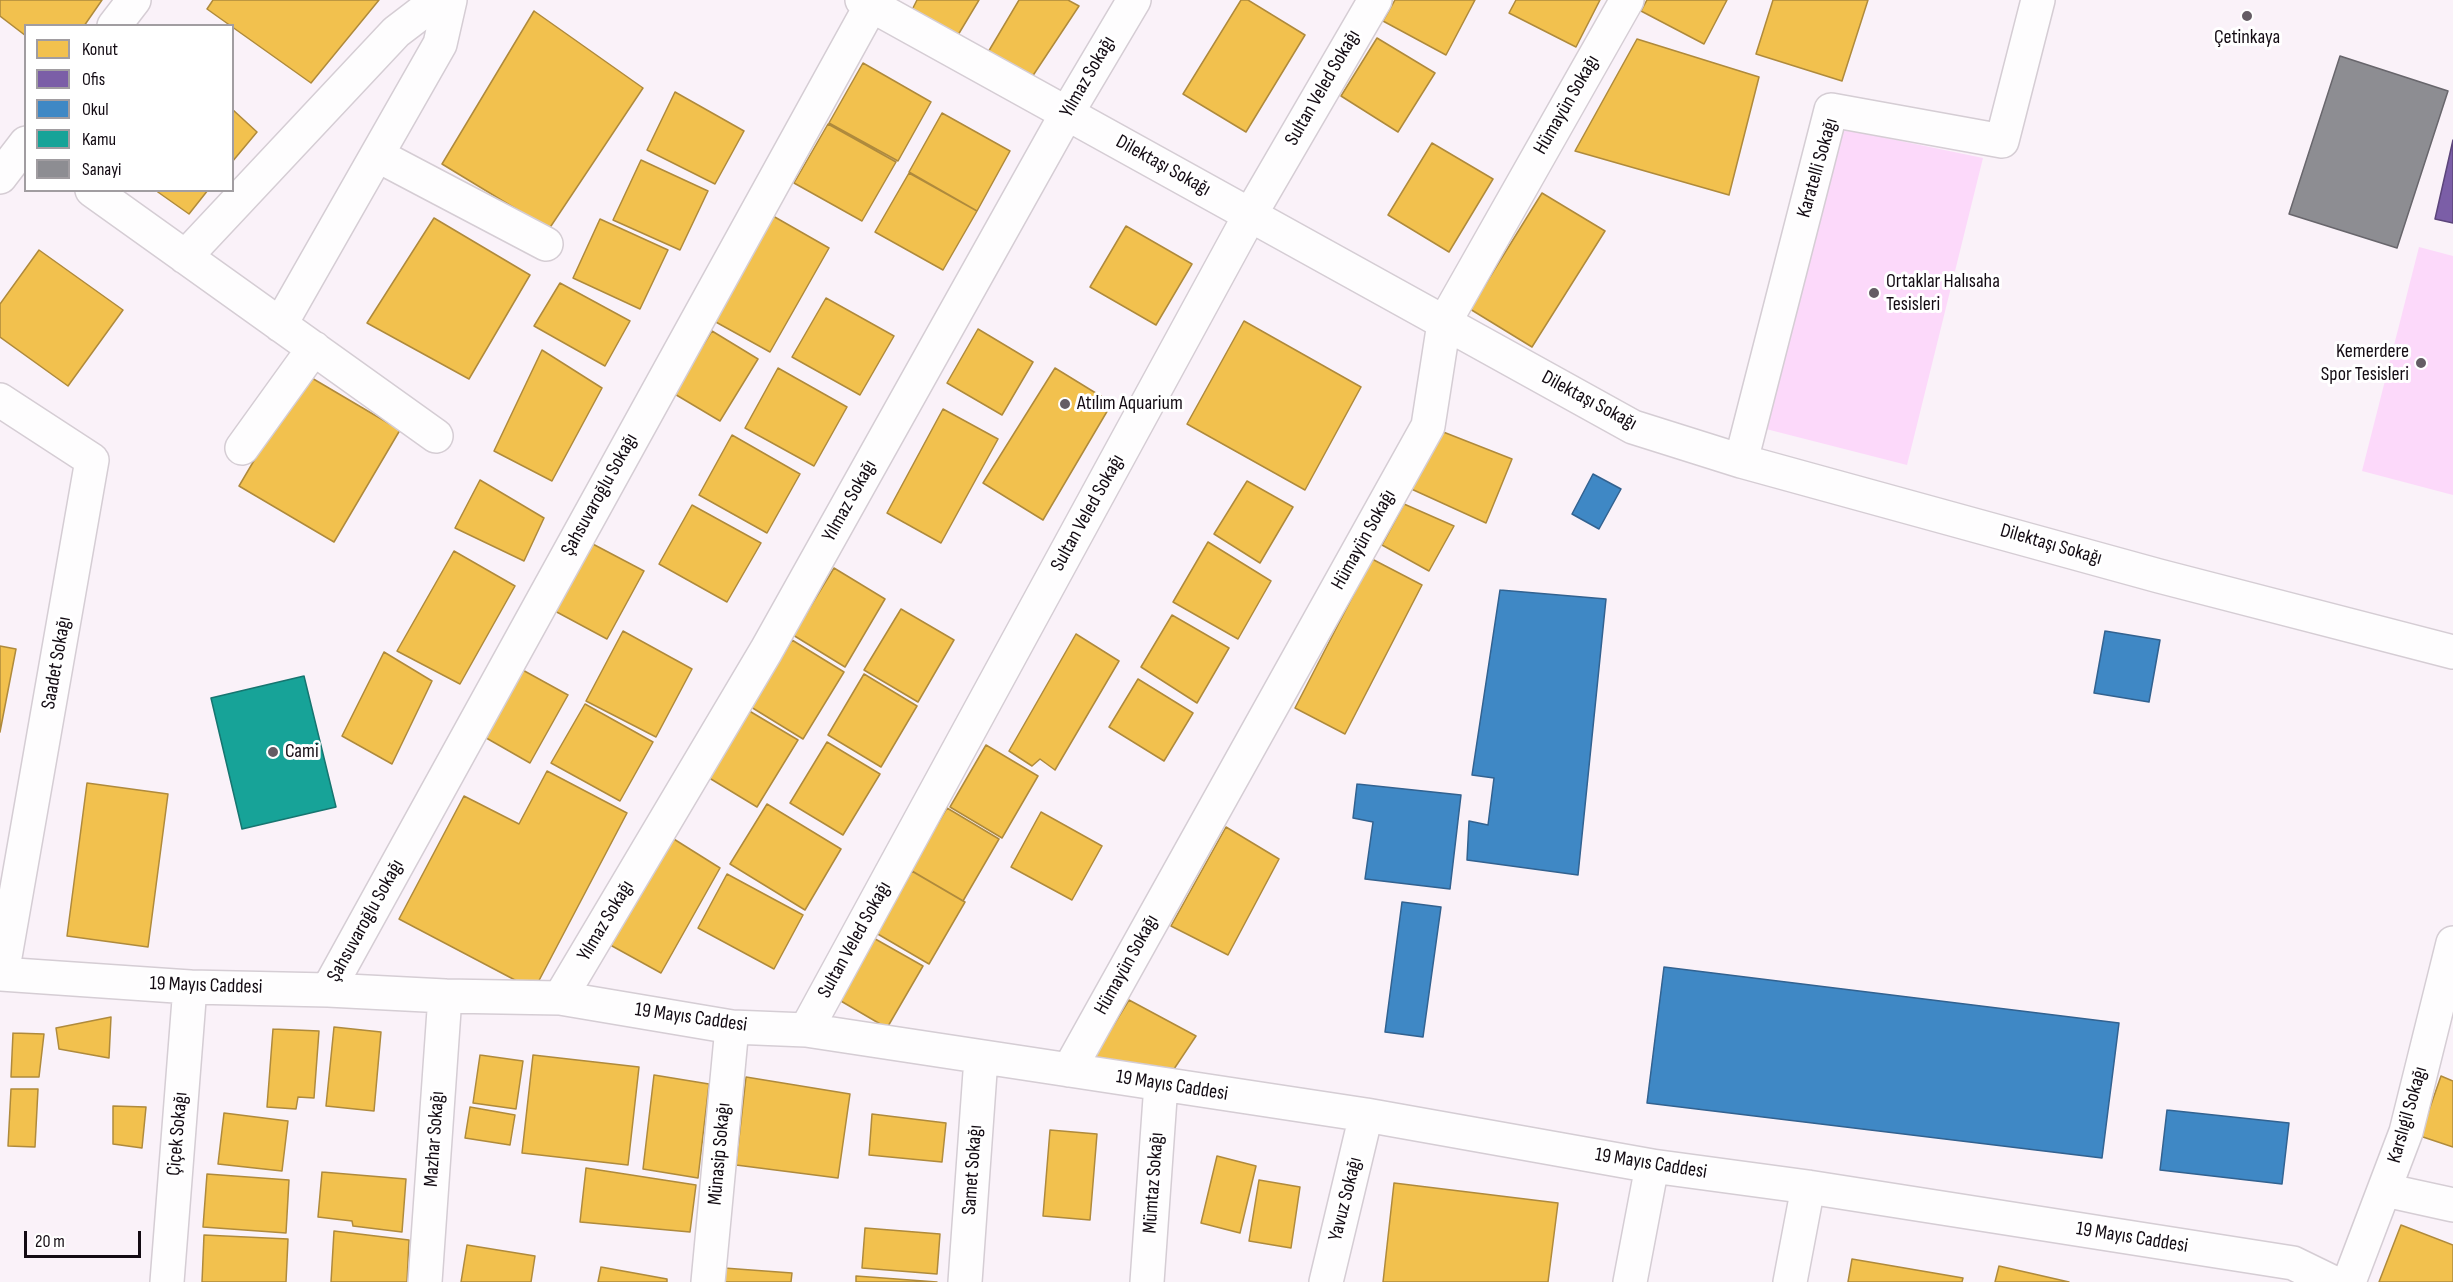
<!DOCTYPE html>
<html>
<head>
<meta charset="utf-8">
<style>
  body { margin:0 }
  #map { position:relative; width:2453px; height:1282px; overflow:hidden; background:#faf2f9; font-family:"Sofia Sans Condensed",sans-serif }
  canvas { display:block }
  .legend { position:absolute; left:24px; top:24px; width:210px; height:168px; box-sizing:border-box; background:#fff; border:2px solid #a19da1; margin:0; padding:8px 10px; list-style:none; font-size:18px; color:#130b13 }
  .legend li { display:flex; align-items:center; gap:12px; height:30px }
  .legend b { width:30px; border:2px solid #a19da1 }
  .scale { position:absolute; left:24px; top:1231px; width:117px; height:27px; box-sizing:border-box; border:3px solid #130b13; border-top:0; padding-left:8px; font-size:18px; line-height:21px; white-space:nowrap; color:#130b13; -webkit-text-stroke:4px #fff; paint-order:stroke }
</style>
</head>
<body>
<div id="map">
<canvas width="2453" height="1282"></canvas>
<ul class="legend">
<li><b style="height:16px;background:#f2c14e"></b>Konut</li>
<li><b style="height:16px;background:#7b5ea7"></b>Ofis</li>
<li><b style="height:16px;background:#3f88c5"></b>Okul</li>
<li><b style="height:16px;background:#17a398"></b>Kamu</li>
<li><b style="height:16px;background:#8d8d92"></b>Sanayi</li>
</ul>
<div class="scale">20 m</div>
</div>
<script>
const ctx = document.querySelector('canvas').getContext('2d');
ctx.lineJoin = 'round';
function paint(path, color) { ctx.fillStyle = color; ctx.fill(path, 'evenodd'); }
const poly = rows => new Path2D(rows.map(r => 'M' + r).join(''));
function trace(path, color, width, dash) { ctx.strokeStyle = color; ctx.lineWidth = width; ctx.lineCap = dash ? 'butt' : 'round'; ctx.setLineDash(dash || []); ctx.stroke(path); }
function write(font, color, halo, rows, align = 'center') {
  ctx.font = font + ' "Sofia Sans Condensed",sans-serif'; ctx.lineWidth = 6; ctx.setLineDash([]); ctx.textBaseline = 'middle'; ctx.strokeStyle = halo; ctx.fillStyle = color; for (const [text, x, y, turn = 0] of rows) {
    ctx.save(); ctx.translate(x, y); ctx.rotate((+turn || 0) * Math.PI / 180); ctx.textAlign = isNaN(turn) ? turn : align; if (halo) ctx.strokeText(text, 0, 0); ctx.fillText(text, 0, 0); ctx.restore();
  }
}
paint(poly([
  [1838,128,1983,158,1907,465,1766,429],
  [2419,247,2453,256,2453,495,2362,471]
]), '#fcd9fa');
const homes = poly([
  [0,0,102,0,84,26,26,26,26,36,0,16,0,0],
  [213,0,379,0,311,83,207,9,213,0],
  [917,0,979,0,958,35,912,10,917,0],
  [1019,0,1068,0,1079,6,1032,77,987,54,1019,0],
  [1241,0,1248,0,1305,35,1246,132,1183,94,1241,0],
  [1395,0,1475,0,1446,55,1383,21,1395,0],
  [1516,0,1600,0,1576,47,1509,13,1516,0],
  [1647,0,1727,0,1704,44,1641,11,1647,0],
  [1773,0,1868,0,1842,81,1756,54,1773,0],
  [534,11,643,88,549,229,442,164,534,11],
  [1377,38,1435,73,1398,132,1341,96,1377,38],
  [1637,39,1759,77,1729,195,1575,151,1637,39],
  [863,63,931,102,898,161,829,123,863,63],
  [675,92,744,131,715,184,647,150,675,92],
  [232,109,257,132,232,162,232,109],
  [942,113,1010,151,977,211,909,172,942,113],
  [828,124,896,162,862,221,794,183,828,124],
  [1432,143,1493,179,1449,252,1388,215,1432,143],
  [641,160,708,191,680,250,613,220,641,160],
  [909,173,977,211,943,270,875,232,909,173],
  [155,190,208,190,189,214,155,190],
  [1542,193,1605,231,1532,347,1470,309,1542,193],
  [773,216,829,248,770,352,714,321,773,216],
  [434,218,530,275,469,379,367,323,434,218],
  [600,219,668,250,640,309,573,278,600,219],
  [1126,226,1192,264,1156,325,1090,287,1126,226],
  [39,250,123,310,68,386,0,337,0,304,39,250],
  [560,283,630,321,605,366,534,326,560,283],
  [826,298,894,336,860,395,792,357,826,298],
  [1244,321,1361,387,1305,490,1187,424,1244,321],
  [978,329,1033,362,1002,415,947,383,978,329],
  [712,331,758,359,720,421,673,393,712,331],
  [542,350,602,388,552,481,494,451,542,350],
  [778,368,847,407,814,466,745,428,778,368],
  [1055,368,1112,403,1043,520,983,483,1055,368],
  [305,374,400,430,334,542,239,486,305,374],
  [943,409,998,439,941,543,887,513,943,409],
  [1428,426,1512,459,1486,523,1396,482,1428,426],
  [732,435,800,474,767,533,699,495,732,435],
  [480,480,544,518,524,561,455,528,480,480],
  [1247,481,1293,507,1260,563,1214,534,1247,481],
  [1404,504,1454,526,1429,571,1382,545,1404,504],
  [692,505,761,543,727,602,659,564,692,505],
  [589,542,644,571,607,639,553,610,589,542],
  [1208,542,1271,581,1238,639,1173,602,1208,542],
  [454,551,515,586,460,684,397,651,454,551],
  [1372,559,1422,585,1345,734,1295,708,1372,559],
  [834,568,885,599,845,667,793,635,834,568],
  [901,609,954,640,918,702,864,670,901,609],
  [1172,615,1229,648,1197,703,1141,667,1172,615],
  [623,631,692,669,656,737,586,701,623,631],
  [1076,634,1119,661,1055,770,1040,759,1032,766,1009,751,1076,634],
  [792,640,844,672,803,739,751,707,792,640],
  [0,646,16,649,0,732,0,646],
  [384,652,432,681,392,764,342,736,384,652],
  [519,668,568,695,530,763,481,735,519,668],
  [864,674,917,706,881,767,828,735,864,674],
  [1138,679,1193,713,1164,761,1109,727,1138,679],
  [585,704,653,742,620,801,551,763,585,704],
  [746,709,798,740,757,807,706,776,746,709],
  [827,742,880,774,843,835,790,803,827,742],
  [986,745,1038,776,1002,838,950,807,986,745],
  [547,771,627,813,534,990,399,919,464,796,519,824,547,771],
  [87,783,168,794,148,947,67,936,87,783],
  [767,804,841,849,805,910,730,864,767,804],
  [947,808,999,839,963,901,910,870,947,808],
  [1041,812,1102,846,1072,900,1011,867,1041,812],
  [1226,827,1279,859,1228,955,1171,926,1226,827],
  [669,836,720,868,661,973,603,941,669,836],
  [912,871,965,902,929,964,876,933,912,871],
  [727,874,803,915,774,969,698,928,727,874],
  [870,936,923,966,887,1028,834,997,870,936],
  [1129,1000,1196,1036,1174,1069,1094,1057,1129,1000],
  [111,1017,109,1058,59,1049,56,1028,111,1017],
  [334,1027,381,1032,374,1111,326,1106,334,1027],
  [273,1029,319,1031,314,1098,298,1097,296,1109,267,1107,273,1029],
  [13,1033,44,1034,39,1077,11,1077,13,1033],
  [480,1055,523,1061,516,1109,473,1103,480,1055],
  [533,1055,639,1067,628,1165,522,1153,533,1055],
  [654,1075,709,1084,698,1178,643,1169,654,1075],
  [2441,1076,2453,1081,2453,1147,2420,1136,2441,1076],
  [746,1077,850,1094,838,1178,736,1165,746,1077],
  [11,1089,38,1089,35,1147,8,1146,11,1089],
  [113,1106,146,1107,142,1148,113,1144,113,1106],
  [470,1107,515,1115,510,1145,465,1138,470,1107],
  [224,1113,288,1121,282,1171,218,1164,224,1113],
  [872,1114,946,1123,942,1162,869,1155,872,1114],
  [1050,1130,1097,1134,1090,1220,1043,1216,1050,1130],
  [1217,1156,1256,1166,1240,1233,1201,1223,1217,1156],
  [586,1168,696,1185,690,1232,580,1222,586,1168],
  [322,1172,406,1179,402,1232,353,1226,352,1221,318,1217,322,1172],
  [207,1174,289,1180,286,1233,203,1227,207,1174],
  [1259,1180,1300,1187,1291,1248,1249,1241,1259,1180],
  [1394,1183,1558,1203,1548,1282,1383,1282,1394,1183],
  [2401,1225,2453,1245,2453,1282,2379,1282,2401,1225],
  [865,1228,940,1234,937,1274,862,1268,865,1228],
  [334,1231,409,1240,407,1282,331,1282,334,1231],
  [204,1235,288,1239,286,1282,202,1282,204,1235],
  [467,1245,535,1256,531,1282,461,1282,467,1245],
  [1852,1259,1963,1278,1962,1282,1848,1282,1852,1259],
  [1999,1266,2069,1282,1995,1282,1999,1266],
  [601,1267,667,1279,667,1282,598,1282,601,1267],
  [724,1268,792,1273,791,1282,723,1282,724,1268],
  [856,1276,937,1282,856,1282,856,1276]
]);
paint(homes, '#f2c14e');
trace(homes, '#af8a3c', 1.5);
const offices = poly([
  [2453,140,2453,223,2435,219,2453,140]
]);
paint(offices, '#7b5ea7');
trace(offices, '#5c457b', 1.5);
const schools = poly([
  [1593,474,1621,489,1599,529,1572,514,1593,474],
  [1500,590,1606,599,1578,875,1467,860,1469,821,1488,825,1494,778,1472,775,1500,590],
  [2105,631,2160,640,2149,702,2094,693,2105,631],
  [1357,784,1461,795,1450,889,1365,879,1373,822,1353,818,1357,784],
  [1402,902,1441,907,1423,1037,1385,1032,1402,902],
  [1664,967,2119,1023,2102,1158,1647,1103,1664,967],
  [2167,1110,2289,1123,2282,1184,2160,1170,2167,1110]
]);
paint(schools, '#3f88c5');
trace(schools, '#326290', 1.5);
const public = poly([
  [304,676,336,807,242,829,211,698,304,676]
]);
paint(public, '#17a398');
trace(public, '#167570', 1.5);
const industry = poly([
  [2340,56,2448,91,2397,248,2289,214,2340,56]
]);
paint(industry, '#8d8d92');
trace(industry, '#68666c', 1.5);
const minor = poly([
  [862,0,1633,427,1741,461,2159,576,2453,652],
  [114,26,134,0],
  [377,155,546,244],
  [0,177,26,143],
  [92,190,436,436],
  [185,257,396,32,438,0],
  [280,325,440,44,450,0],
  [0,400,92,460,2,974],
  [242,448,314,348],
  [1741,461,1831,110,2002,141,2038,0],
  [0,974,190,987,328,990,445,996,560,998,732,1027,806,1030,1366,1115,1652,1166,1808,1187,2293,1263,2332,1282],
  [328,990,874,0],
  [560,998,766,651,1067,113,1134,0],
  [806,1030,1250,215,1375,0],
  [1069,1070,1428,426,1444,323,1627,0],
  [2385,1190,2453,1205],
  [167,1282,190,987],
  [425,1282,445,996],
  [708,1282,732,1027],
  [965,1282,981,1058],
  [1147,1282,1161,1084],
  [1326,1282,1366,1115],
  [1630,1282,1652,1166],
  [1790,1282,1808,1187],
  [2349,1282,2406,1132,2453,943]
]);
trace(minor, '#d5cdd4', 36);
trace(minor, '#fefdfe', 33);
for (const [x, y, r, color] of [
  [2247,16,6,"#645c64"],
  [1874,293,6,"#645c64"],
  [2421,363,6,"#645c64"],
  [1065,404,6,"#645c64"],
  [273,752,6,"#645c64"]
]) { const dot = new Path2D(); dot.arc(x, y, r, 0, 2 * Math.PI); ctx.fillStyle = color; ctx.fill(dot); trace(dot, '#fff', 2); }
write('20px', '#130b13', '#fff', [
  ["Çetinkaya",2247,38,"center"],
  ["Ortaklar Halısaha",1886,282],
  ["Tesisleri",1886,305],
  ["Kemerdere",2409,352,"right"],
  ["Spor Tesisleri",2409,375,"right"],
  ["Atılım Aquarium",1077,404],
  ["Cami",285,752]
], 'left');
write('20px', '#130b13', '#fff', [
  ["Yılmaz Sokağı",1088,77,-60],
  ["Sultan Veled Sokağı",1323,88,-60],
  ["Hümayün Sokağı",1567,105,-60],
  ["Dilektaşı Sokağı",1163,166,29],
  ["Karatelli Sokağı",1818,168,-74],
  ["Dilektaşı Sokağı",1589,401,28],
  ["Şahsuvaroğlu Sokağı",600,495,-61],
  ["Yılmaz Sokağı",850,501,-61],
  ["Sultan Veled Sokağı",1088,513,-61],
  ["Hümayün Sokağı",1364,540,-61],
  ["Dilektaşı Sokağı",2051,545,16],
  ["Saadet Sokağı",57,663,-80],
  ["Şahsuvaroğlu Sokağı",366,921,-61],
  ["Yılmaz Sokağı",606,921,-59],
  ["Sultan Veled Sokağı",855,940,-61],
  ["Hümayün Sokağı",1127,965,-61],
  ["19 Mayıs Caddesi",206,986,2],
  ["19 Mayıs Caddesi",691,1018,8],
  ["19 Mayıs Caddesi",1172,1086,9],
  ["Karslıgil Sokağı",2408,1115,-74],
  ["Çiçek Sokağı",178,1134,-85],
  ["Mazhar Sokağı",435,1139,-86],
  ["Münasip Sokağı",720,1154,-85],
  ["19 Mayıs Caddesi",1651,1164,9],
  ["Samet Sokağı",973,1170,-86],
  ["Mümtaz Sokağı",1154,1183,-86],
  ["Yavuz Sokağı",1346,1199,-76],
  ["19 Mayıs Caddesi",2132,1238,9]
]);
</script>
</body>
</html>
